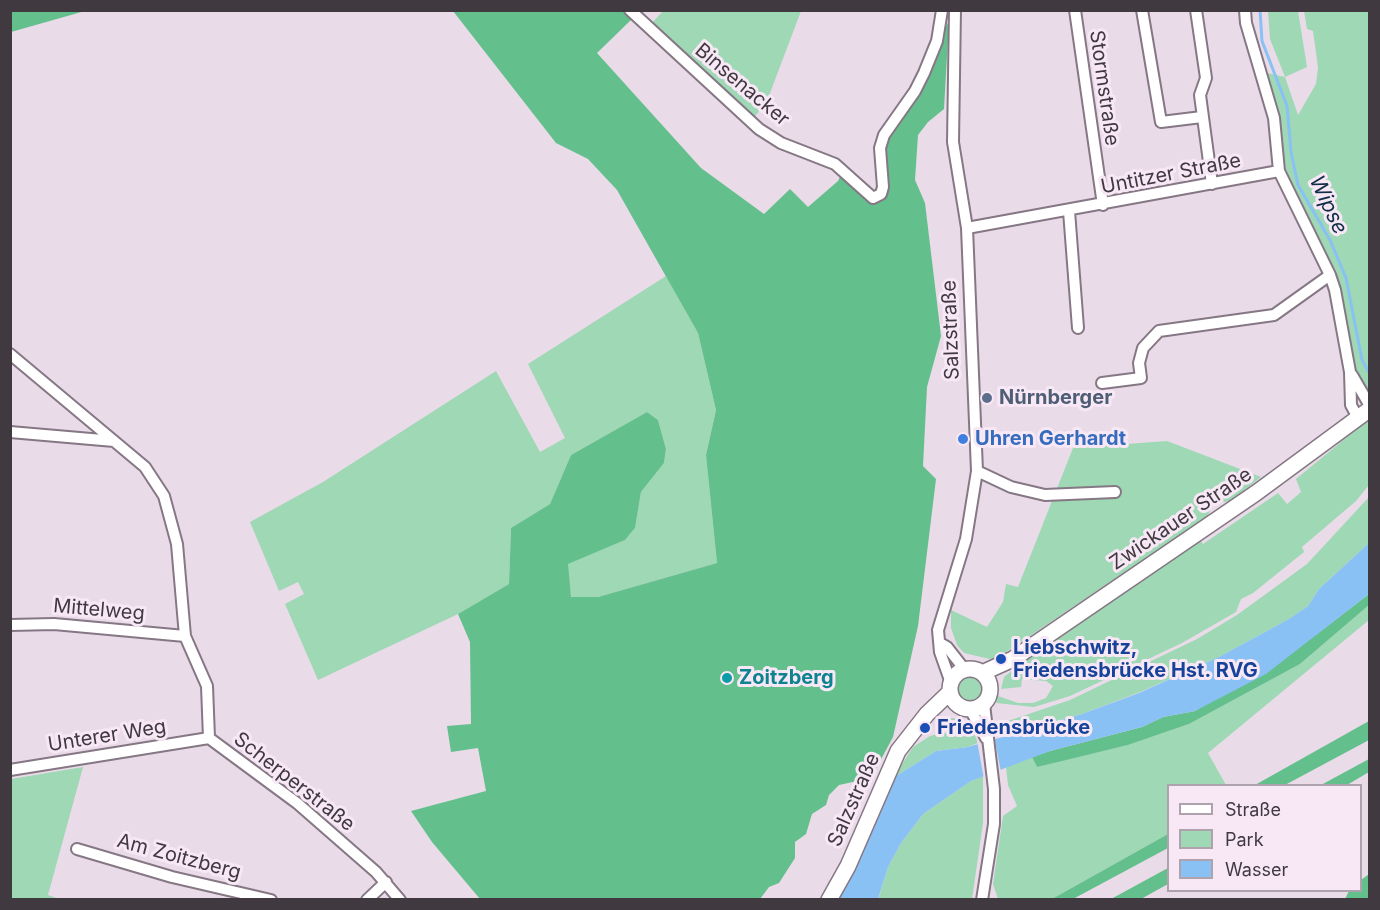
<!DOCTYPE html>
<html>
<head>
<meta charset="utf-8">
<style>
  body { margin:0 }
  #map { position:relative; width:1380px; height:910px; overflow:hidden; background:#eadbe9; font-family:Inter,sans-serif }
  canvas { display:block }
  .frame { position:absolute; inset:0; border:12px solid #403a40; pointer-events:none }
  .legend { position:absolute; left:1167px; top:784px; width:195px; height:108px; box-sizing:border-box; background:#f8e8f6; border:2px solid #aea2ad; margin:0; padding:8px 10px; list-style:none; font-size:18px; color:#403a40 }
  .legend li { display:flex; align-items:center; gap:12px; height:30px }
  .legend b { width:30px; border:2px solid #aea2ad }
</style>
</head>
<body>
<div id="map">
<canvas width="1380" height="910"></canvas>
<div class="frame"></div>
<ul class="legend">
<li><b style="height:8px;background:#fff"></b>Straße</li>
<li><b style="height:16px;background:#9ed8b5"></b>Park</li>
<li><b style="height:16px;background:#89c1f4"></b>Wasser</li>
</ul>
</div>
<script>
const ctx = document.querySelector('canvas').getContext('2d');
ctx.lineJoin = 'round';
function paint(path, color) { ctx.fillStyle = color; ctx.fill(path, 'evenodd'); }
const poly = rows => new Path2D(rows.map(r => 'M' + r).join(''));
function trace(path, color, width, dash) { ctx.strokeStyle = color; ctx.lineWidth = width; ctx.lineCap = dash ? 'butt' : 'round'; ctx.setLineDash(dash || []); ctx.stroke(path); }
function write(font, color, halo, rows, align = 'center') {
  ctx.font = font + ' Inter,sans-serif'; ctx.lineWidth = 6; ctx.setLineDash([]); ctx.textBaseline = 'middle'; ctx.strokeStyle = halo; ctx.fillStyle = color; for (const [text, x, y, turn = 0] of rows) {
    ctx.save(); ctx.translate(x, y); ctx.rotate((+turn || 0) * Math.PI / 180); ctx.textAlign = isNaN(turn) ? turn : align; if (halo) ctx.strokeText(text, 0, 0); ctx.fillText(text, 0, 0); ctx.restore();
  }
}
paint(poly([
  [663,11,801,11,767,101,753,119,651,24],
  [1268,11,1298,11,1307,67,1285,77,1298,115,1316,84,1318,67,1313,31,1307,29,1304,11,1369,11,1370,398,1353,373,1335,280,1288,183,1276,108,1263,72,1285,77,1270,39],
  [666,276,698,333,716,410,706,455,717,563,598,597,571,597,567,564,625,540,635,528,641,492,664,463,666,449,658,420,647,412,571,455,550,504,511,528,509,584,458,614,318,680,285,604,304,594,298,582,279,591,250,522,323,482,496,371,540,452,565,438,528,364],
  [1369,419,1369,485,1356,501,1302,547,1304,552,1253,593,1241,599,1236,612,1182,643,1070,696,1034,707,996,703,998,696,1018,703,1033,703,1046,698,1053,686,1046,681,1022,679,1021,687,1001,689,1004,677,1050,641,1199,539,1203,544,1278,493,1287,504,1301,492,1296,479],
  [1167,441,1261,477,1231,501,1214,503,1207,517,994,660,964,653,957,645,951,628,951,610,987,627,1003,602,1006,584,1018,587,1073,448],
  [1369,497,1369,543,1319,589,1308,606,1289,619,1219,657,1140,692,1082,714,998,737,996,725,1070,700,1197,639,1237,615,1307,564],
  [1369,605,1369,620,1208,753,1226,785,1168,786,1168,834,1052,899,998,899,993,884,1003,816,1017,806,1008,785,1006,767,1032,757,1037,767,1055,762,1128,745,1189,724,1300,664],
  '956 689a13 13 0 1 1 26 0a13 13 0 1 1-26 0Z',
  [951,718,961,719,972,728,938,728],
  [941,733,974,733,978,743,968,747,936,751,893,778,913,747,930,736],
  [83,767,48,895,59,899,11,899,11,779],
  [983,776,983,823,972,899,878,900,888,867,901,843,923,814,971,781]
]), '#9ed8b5');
paint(poly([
  [11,10,85,10,85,11,11,32],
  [453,11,623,11,633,18,597,53,701,168,764,214,790,189,808,207,838,181,842,172,880,200,882,141,949,21,944,109,928,122,918,135,915,180,925,203,941,336,927,387,923,466,936,479,918,626,893,737,871,778,839,785,829,795,826,805,812,814,806,834,795,842,795,858,779,883,769,887,760,899,480,899,432,842,411,811,486,791,478,748,451,752,447,726,471,724,470,642,458,614,509,584,511,528,550,504,571,455,647,412,658,420,666,449,664,463,641,492,635,528,625,540,568,564,571,597,598,597,717,563,706,455,716,410,698,333,617,190,588,159,556,143],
  [1369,594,1369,605,1300,664,1189,724,1128,745,1037,767,1032,757,1050,751,1142,727,1163,717,1195,711,1317,634],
  [1369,721,1369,740,1285,785,1255,785],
  [1369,759,1369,772,1347,785,1321,785],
  [1168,834,1168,848,1073,899,1052,899],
  [1168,868,1168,884,1141,899,1111,899],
  [1369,874,1369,899,1345,899,1349,891,1360,890,1361,880]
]), '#63bf8c');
paint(poly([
  [1369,543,1369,594,1266,674,1195,711,1163,717,1142,727,1050,751,971,781,923,814,901,843,888,867,878,899,837,900,893,778,936,751,968,747,1082,714,1139,693,1219,657,1289,619,1308,606,1319,589]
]), '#89c1f4');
paint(poly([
  [994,735,1001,772,984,779,977,741]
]), '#eadbe9');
trace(poly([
  [1260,10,1262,41,1287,106,1291,152,1298,185,1330,240,1346,278,1362,360,1370,374]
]), '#89c1f4', 3);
const street = poly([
  [630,10,759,129,781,143,835,164,873,198,881,194,883,187,880,148,884,135,915,91,924,73,937,41,942,10],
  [1075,10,1103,205],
  [1142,10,1161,122,1202,117],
  [1196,10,1206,78,1200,95,1212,184],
  [1245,10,1246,23,1274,118,1279,171,1330,275,1335,290,1350,372,1351,405,1358,418],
  [1069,211,1078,328],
  [967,228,1279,171],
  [10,354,145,467,164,496,177,544,185,636,207,686,209,738,297,803,376,872,400,900],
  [1352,375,1370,406],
  [1102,383,1141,378,1139,363,1143,348,1159,331,1274,315,1330,275],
  [10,432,114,441],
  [977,471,1011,487,1045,495,1115,492],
  [10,625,54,624,185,636],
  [940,643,947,647,965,670],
  [951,683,940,652,938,630,966,539,977,471,967,228,953,142,955,10],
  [970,709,986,738],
  [10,770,209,738],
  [77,849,172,877,271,900],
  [367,900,386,882],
  [982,900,994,824,994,789,984,704]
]);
const secondary = poly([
  '950 689a20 20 0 1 1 40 0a20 20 0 1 1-40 0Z',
  [982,673,1013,659,1256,493,1370,409],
  [829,900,848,866,898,751,927,714,950,692]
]);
trace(street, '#857784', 14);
trace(secondary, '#857784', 18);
trace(street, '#fff', 10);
trace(secondary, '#fff', 15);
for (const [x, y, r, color] of [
  [987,398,6,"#5c6f8a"],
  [963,439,6,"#3f7fe0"],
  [1001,659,6,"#1a4fb4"],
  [727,678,6,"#0f9aa8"],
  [925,728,6,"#1a4fb4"]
]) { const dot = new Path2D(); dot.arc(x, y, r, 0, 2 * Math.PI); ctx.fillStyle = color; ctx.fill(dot); trace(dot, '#f8e8f6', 2); }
write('20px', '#403a40', '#f8e8f6', [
  ["Binsenacker",742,85,40],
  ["Stormstraße",1104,88,82],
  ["Untitzer Straße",1171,174,-11],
  ["Salzstraße",951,330,-92],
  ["Zwickauer Straße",1181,519,-34],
  ["Mittelweg",99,610,5],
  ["Unterer Weg",107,736,-9],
  ["Scherperstraße",294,782,38],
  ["Salzstraße",854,800,-66],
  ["Am Zoitzberg",179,857,15]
]);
write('bold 20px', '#4e5e75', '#f8e8f6', [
  ["Nürnberger",999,398]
], 'left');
write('bold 20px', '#366cbe', '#f8e8f6', [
  ["Uhren Gerhardt",975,439]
], 'left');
write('bold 20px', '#164399', '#f8e8f6', [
  ["Liebschwitz,",1013,648],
  ["Friedensbrücke Hst. RVG",1013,671],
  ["Friedensbrücke",937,728]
], 'left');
write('bold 20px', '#0d838f', '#f8e8f6', [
  ["Zoitzberg",739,678]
], 'left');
write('italic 21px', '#102e47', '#f8e8f6', [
  ["Wipse",1328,205,65]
]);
</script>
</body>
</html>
